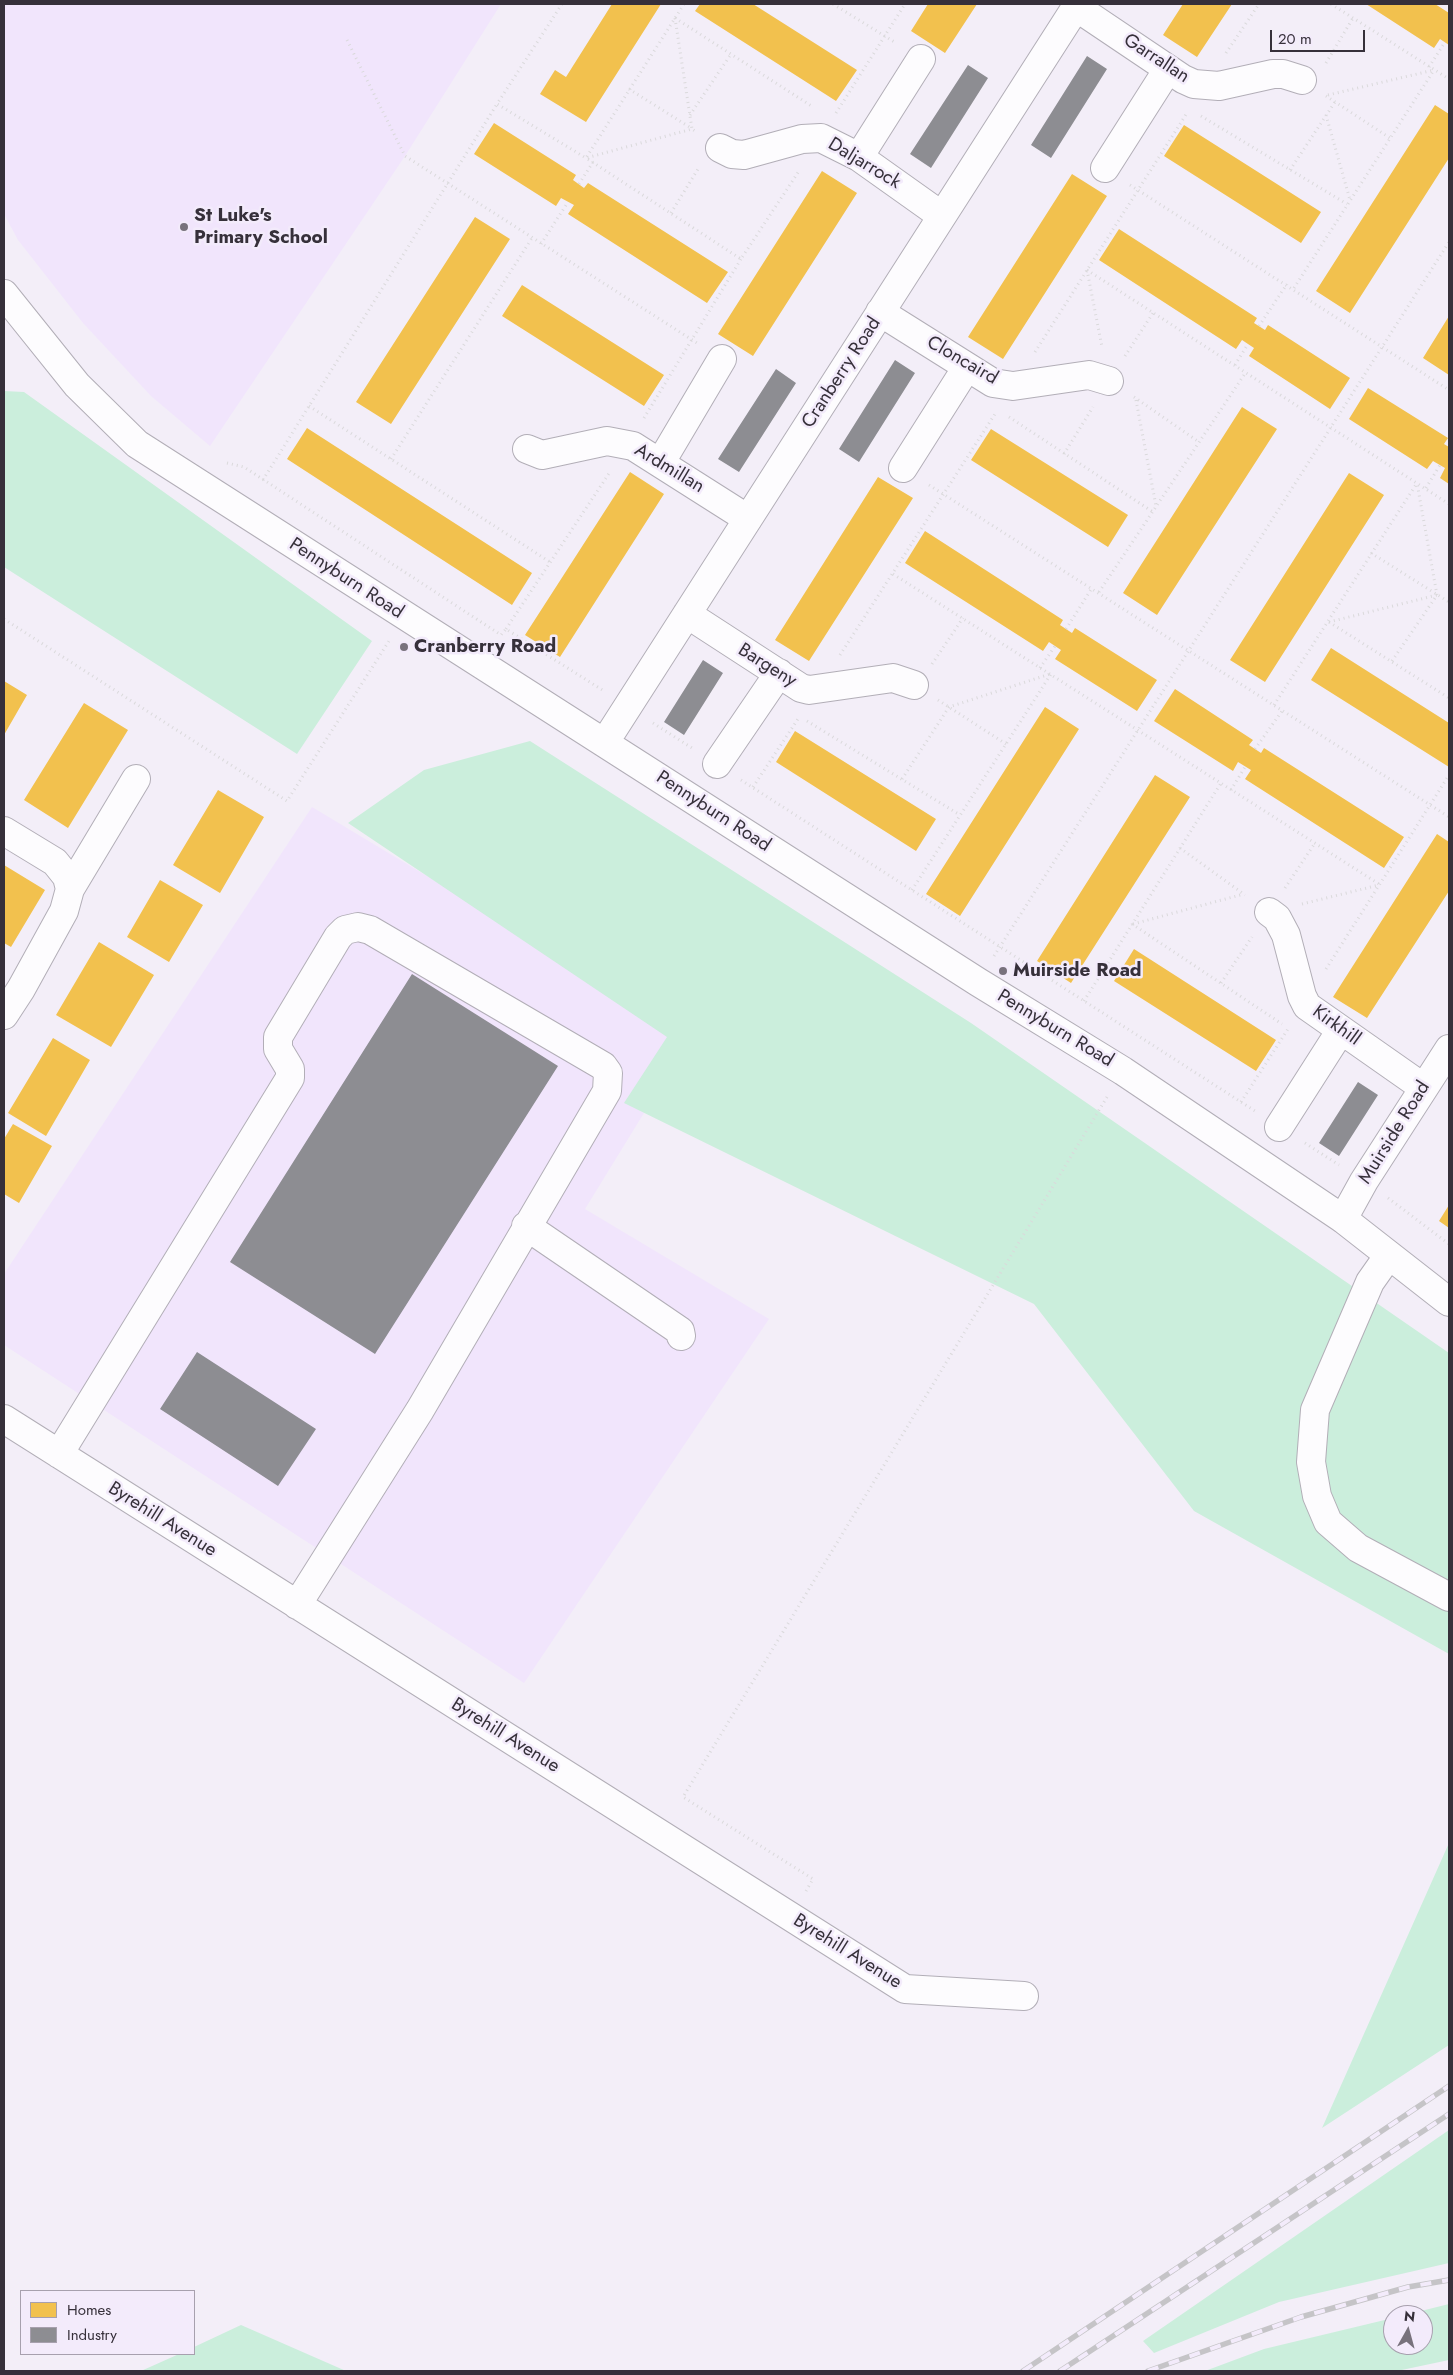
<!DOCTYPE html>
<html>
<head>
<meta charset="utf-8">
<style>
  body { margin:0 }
  #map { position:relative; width:1453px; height:2375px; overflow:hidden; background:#f3eef8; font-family:Jost,sans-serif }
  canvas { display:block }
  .frame { position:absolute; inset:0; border:5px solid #36303a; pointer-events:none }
  .legend { position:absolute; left:20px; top:2290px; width:175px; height:65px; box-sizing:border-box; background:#f3ebfb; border:1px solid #a7a0ae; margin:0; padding:6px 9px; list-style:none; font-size:15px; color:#36303a }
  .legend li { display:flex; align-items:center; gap:10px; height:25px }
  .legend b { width:25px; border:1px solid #a7a0ae }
  .north { position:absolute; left:1383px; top:2305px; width:50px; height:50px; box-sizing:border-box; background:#f3ebfb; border:1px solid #a7a0ae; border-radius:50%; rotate:7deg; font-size:14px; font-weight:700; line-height:20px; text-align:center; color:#36303a }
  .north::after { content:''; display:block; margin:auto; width:18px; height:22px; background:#78727c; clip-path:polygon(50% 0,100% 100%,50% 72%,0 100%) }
  .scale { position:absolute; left:1270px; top:30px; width:95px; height:22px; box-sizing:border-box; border:2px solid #36303a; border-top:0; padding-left:6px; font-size:15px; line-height:18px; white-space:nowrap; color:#36303a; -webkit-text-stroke:4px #f3ebfb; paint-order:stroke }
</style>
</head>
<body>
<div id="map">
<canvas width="1453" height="2375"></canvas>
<div class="frame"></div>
<ul class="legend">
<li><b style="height:14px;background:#f2c14e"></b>Homes</li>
<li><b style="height:14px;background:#8d8d92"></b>Industry</li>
</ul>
<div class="north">N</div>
<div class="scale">20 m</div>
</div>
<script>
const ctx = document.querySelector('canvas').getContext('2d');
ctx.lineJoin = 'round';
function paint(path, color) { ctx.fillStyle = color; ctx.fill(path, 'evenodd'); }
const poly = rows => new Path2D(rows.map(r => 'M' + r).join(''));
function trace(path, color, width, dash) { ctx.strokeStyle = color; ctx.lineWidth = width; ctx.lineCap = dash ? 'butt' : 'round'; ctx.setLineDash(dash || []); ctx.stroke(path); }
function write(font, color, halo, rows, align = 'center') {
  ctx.font = font + ' Jost,sans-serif'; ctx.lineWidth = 5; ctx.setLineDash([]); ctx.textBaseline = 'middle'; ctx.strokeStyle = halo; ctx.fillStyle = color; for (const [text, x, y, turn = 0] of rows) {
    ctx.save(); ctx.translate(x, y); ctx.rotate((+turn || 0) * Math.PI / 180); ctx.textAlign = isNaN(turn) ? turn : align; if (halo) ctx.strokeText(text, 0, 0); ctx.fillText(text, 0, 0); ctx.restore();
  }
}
paint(poly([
  [4,4,501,4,405,156,210,446,151,396,83,323,18,240,4,214],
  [312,807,685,1031,644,1113,585,1209,769,1319,524,1683,4,1345,4,1274]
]), '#f1e5fc');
paint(poly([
  [4,391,24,392,372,641,297,754,4,567],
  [530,741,971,1023,1449,1353,1449,1654,1194,1511,1034,1304,624,1103,667,1037,348,823,424,770],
  [1449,1843,1449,2045,1322,2128],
  [1449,2130,1449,2263,1279,2302,1154,2353,1143,2341],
  [1449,2304,1449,2360,1397,2371,1205,2371,1264,2349,1393,2318,1393,2345,1423,2345,1423,2315,1405,2315],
  [241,2325,346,2371,141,2371,179,2354,194,2354,194,2347]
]), '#cbeedc');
paint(poly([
  [612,4,661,4,586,122,540,94,555,70,566,77],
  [700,4,753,4,857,70,836,101,695,11],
  [928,4,977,4,945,53,911,31],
  [1183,4,1232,4,1197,57,1163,35],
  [1366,4,1435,4,1449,13,1449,45,1440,39,1434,48],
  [1435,105,1449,114,1449,158,1350,313,1316,291],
  [494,123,576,175,573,180,584,188,588,183,728,272,707,303,568,214,574,205,561,198,556,206,474,154],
  [1184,125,1321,212,1301,243,1164,156],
  [822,171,857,193,753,356,718,334],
  [1072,174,1107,196,1003,359,968,337],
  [475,217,510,239,391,424,356,402],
  [1119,229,1257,318,1254,323,1265,330,1268,325,1350,378,1330,409,1249,356,1254,348,1242,340,1236,349,1099,260],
  [522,285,664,375,644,406,502,316],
  [1449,316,1449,375,1423,358],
  [1368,388,1448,438,1444,444,1449,447,1449,484,1440,478,1445,468,1433,461,1427,469,1349,419],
  [1242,407,1277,429,1157,615,1123,593],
  [307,428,532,573,512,605,287,459],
  [991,429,1128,515,1108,547,971,460],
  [630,472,664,494,560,657,525,635],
  [1349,473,1384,495,1265,682,1230,660],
  [878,477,913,498,809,661,775,640],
  [925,531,1063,620,1060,625,1072,633,1075,628,1157,680,1137,711,1055,659,1061,650,1049,642,1043,651,905,563],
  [1331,648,1449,723,1449,767,1311,680],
  [4,681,27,695,4,735],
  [1175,689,1253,740,1249,745,1261,753,1264,748,1404,837,1384,868,1245,779,1251,770,1238,762,1233,771,1154,721],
  [84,703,128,730,68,828,24,800],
  [1045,707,1079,729,960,916,926,894],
  [795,731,936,819,916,851,776,762],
  [1155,775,1190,797,1071,983,1037,961],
  [218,790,264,817,220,893,173,865],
  [1437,834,1449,842,1449,891,1367,1018,1333,997],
  [4,865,45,890,11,947,4,943],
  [160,880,203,905,169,962,127,937],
  [99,942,154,975,111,1047,56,1015],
  [1134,949,1276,1040,1256,1071,1114,981],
  [53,1038,90,1060,46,1136,8,1113],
  [13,1124,52,1146,19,1203,4,1194,4,1139],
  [1449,1205,1449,1228,1439,1221]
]), '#f2c14e');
paint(poly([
  [1087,56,1107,69,1051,158,1031,145],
  [968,65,988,78,931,168,910,154],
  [895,360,915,373,859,462,839,449],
  [776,369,796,383,739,472,718,459],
  [703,660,723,673,684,735,664,722],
  [412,974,558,1066,375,1354,230,1262],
  [1358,1082,1378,1095,1339,1156,1319,1143],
  [197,1352,316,1429,278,1486,160,1409]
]), '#8d8d92');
const minor = poly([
  [1076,7,1183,79,1194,84,1219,86,1273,74,1283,74,1302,80],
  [720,148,732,154,744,155,802,139,821,138,859,157,942,216],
  [859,157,921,59],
  [1105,168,1168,69],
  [4,294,77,385,137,444,978,982,1123,1071,1343,1219,1449,1302],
  [880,312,993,383,1013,386,1089,375,1109,381],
  [527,449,542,455,607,441,633,446,748,519],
  [661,462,722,359],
  [903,468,967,367],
  [687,614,801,688,809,690,893,678,914,685],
  [605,742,1078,4],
  [717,764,779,673],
  [4,831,55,862,67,877,70,889,64,911,21,989,4,1015],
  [70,889,136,779],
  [1269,912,1277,918,1286,935,1302,996,1307,1006,1424,1088],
  [1279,1127,1341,1030],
  [1343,1219,1364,1181,1449,1049],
  [526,1226,680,1331,681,1336],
  [1389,1255,1370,1282,1315,1410,1311,1462,1317,1496,1328,1522,1358,1548,1449,1597],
  [4,1419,905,1989,1024,1996],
  [59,1454,290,1078,290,1069,278,1049,278,1037,338,937,345,930,358,927,370,930,603,1066,608,1073,607,1091,420,1410,297,1605]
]);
trace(minor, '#b2aeb7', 30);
trace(poly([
  [562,4,497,104,586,158,692,129,695,131],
  [684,4,586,158,741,259,799,171],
  [833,4,896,43],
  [1331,4,1449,79],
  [675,18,813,107],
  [675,18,692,129],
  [347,40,405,156,697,343],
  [1226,53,1259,4],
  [1326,63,1353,18],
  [1429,67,1445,42],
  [629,89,691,128],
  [1328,95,1434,70],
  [1326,96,1390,138],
  [836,113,905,4],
  [690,115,731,54],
  [1326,115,1350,200],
  [1201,116,1347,204],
  [1290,170,1335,102],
  [579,184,593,162],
  [1130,185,1449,390],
  [671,213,698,169],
  [541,244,568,202],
  [1087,270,1449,504],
  [1087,270,1102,347],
  [1294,288,1434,70],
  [1259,326,1287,284],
  [1035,352,1187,113],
  [1125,356,1153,313],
  [1235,365,1248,344],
  [1134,397,1199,442],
  [1136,400,1156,506],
  [309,406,550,562],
  [1009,417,1153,512],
  [644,418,741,259],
  [1064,454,1093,407],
  [391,459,532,238],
  [227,463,244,467,501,635,506,629,604,691],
  [263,480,497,104],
  [929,485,1449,817],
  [1426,488,1440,465],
  [1371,553,1449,602],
  [893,574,1379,884],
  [1099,592,1246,372],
  [4,619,287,801,389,641],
  [1329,622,1449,698],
  [1329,622,1437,595],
  [506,629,610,472],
  [1066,629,1092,588],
  [840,655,995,414],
  [1392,661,1437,595,1417,483],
  [932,664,963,618],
  [1040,668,1055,646],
  [938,700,1006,744],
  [1274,705,1417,483],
  [807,721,960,815],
  [653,723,692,748],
  [1255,749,1282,711],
  [902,779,949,707,1050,674],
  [741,780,1255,1111],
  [753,787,798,719],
  [1231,790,1245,767],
  [1180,848,1245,895],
  [1285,888,1315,843],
  [912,890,1051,674],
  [1302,904,1379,885],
  [1132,924,1282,1024],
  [1133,924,1244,894],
  [994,956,1449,242],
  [1326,969,1449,775],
  [1221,983,1252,937],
  [1084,1001,1221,783],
  [1241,1102,1288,1029],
  [1305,1143,1339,1165],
  [1388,1198,1449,1244],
  [806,1891,813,1879,683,1797,1107,1097]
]), '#dad9db', 3, [1, 4]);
trace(minor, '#fdfcfe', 28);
const rail = poly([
  [1023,2371,1449,2086],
  [1060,2371,1449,2114],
  [1148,2371,1301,2317,1408,2287,1449,2280]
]);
trace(rail, '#c5c4c7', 5.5);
trace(rail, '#f3ebfb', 4, [11]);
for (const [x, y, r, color] of [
  [184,227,5,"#78727c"],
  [404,647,5,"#78727c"],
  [1003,971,5,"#78727c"]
]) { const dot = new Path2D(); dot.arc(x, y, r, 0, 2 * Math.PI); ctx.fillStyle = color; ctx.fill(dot); trace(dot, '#f3ebfb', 2); }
write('19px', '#36303a', '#f3ebfb', [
  ["Garrallan",1156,59,33],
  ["Daljarrock",864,164,31],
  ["Cloncaird",962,361,30],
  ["Cranberry Road",842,373,-57],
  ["Ardmillan",669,469,31],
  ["Pennyburn Road",346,579,33],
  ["Bargeny",767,666,32],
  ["Pennyburn Road",713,812,33],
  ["Kirkhill",1336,1026,36],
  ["Pennyburn Road",1055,1029,31],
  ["Muirside Road",1395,1133,-58],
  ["Byrehill Avenue",162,1520,32],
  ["Byrehill Avenue",505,1736,32],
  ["Byrehill Avenue",847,1952,32]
]);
write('bold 19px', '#36303a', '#f3ebfb', [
  ["St Luke's",194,216],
  ["Primary School",194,238],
  ["Cranberry Road",414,647],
  ["Muirside Road",1013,971]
], 'left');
</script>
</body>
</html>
